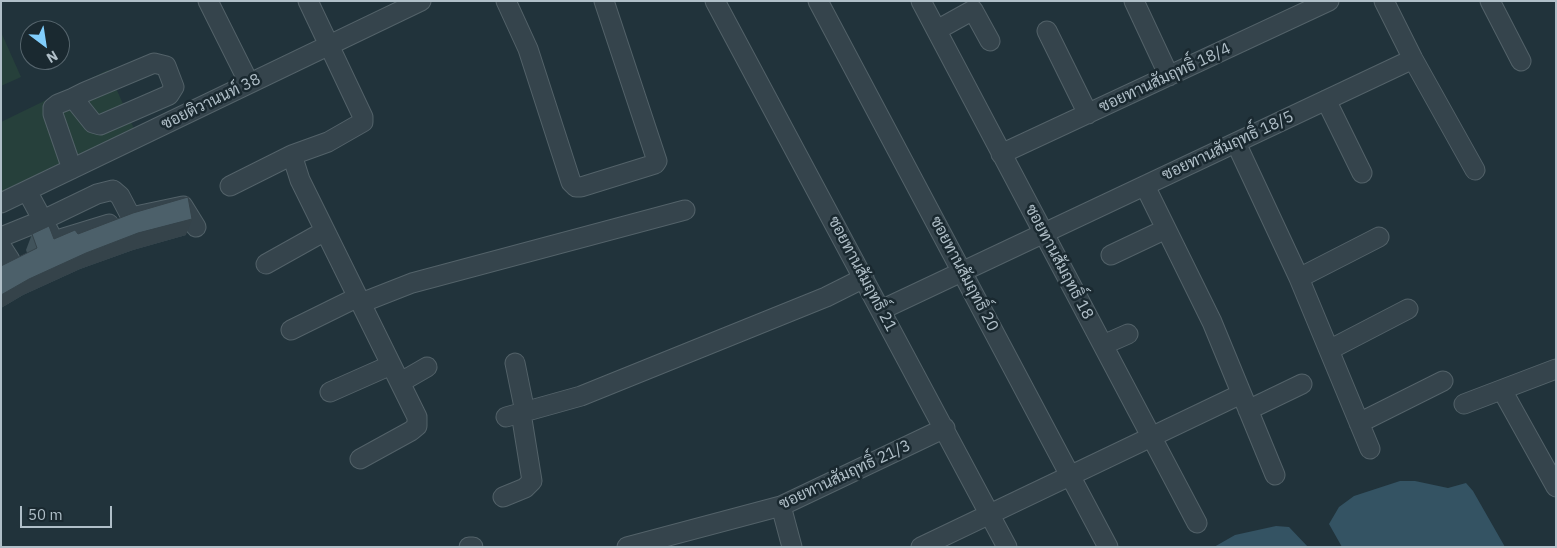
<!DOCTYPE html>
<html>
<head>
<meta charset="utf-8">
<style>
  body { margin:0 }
  #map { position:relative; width:1557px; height:548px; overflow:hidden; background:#21333b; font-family:"IBM Plex Sans",sans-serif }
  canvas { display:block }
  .frame { position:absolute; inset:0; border:2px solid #b0bfc8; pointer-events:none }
  .north { position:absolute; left:20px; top:20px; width:50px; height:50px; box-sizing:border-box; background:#1a2930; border:1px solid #56656d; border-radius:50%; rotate:149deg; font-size:14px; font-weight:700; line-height:20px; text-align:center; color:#b0bfc8 }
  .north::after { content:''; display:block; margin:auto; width:18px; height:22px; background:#81cefc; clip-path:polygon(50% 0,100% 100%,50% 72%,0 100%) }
  .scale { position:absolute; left:20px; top:506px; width:92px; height:22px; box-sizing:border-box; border:2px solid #b0bfc8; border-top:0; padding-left:6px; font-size:15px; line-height:18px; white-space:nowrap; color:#b0bfc8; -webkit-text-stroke:4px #1a2930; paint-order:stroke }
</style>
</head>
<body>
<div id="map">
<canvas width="1557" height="548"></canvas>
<div class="frame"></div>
<div class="north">N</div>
<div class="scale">50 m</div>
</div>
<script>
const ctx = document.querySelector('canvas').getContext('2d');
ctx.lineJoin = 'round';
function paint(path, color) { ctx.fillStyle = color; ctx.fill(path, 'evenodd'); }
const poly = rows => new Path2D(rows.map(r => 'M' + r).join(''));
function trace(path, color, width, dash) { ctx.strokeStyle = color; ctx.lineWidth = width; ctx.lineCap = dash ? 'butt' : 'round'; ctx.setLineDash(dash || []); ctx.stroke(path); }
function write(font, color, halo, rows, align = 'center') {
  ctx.font = font + ' "IBM Plex Sans",Sarabun,sans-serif'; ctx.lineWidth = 5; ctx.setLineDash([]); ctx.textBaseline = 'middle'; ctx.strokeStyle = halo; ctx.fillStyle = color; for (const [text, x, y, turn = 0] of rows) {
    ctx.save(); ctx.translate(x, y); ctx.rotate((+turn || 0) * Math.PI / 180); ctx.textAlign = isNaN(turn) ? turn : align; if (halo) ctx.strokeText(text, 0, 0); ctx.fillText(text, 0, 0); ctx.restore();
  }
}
paint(poly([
  [1,32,21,77,1,86],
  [108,70,135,131,1,194,1,122]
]), '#26403b');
paint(poly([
  [1400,481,1415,481,1448,488,1466,483,1473,491,1505,547,1342,547,1329,524,1339,507,1354,496],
  [1276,526,1289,527,1308,547,1214,547,1235,535]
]), '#345363');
const minor = poly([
  [208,1,249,83],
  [308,1,363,117,363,122,328,142,292,155,300,180,417,417,417,426,411,431,360,459],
  [506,1,528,49,571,182,576,187,581,187,655,164,657,161,604,1],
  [715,1,1007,547],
  [818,1,1108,547],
  [921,1,1197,523],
  [1134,1,1169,76],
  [1384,1,1413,59,1475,170],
  [1490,1,1521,61],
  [937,30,973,10,990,41],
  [1047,31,1088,114],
  [1326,100,1362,173],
  [1236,143,1299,278,1370,449],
  [1001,154,1329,1],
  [72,169,53,114,53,108,58,104,73,98,85,92,154,63,166,66,174,87,169,95,100,125,93,123,73,98],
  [230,186,292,155],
  [1145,186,1212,322,1275,475],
  [27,191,53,239,60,239,109,224],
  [1,203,421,1],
  [1,237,43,220,97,194,113,190,120,196,131,217,183,206,196,227],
  [1,246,10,260,1,266],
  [1111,255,1166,229],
  [266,264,325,231],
  [1299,278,1379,237],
  [361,303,412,283,685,210],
  [881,310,1413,59],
  [291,330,358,297],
  [1103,345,1128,334],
  [1329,350,1408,309],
  [515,363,525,412],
  [401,382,427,367],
  [1502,390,1556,487],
  [330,392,391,365],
  [1464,404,1556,369],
  [1248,410,1302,384],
  [506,417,581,396,826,297,864,278],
  [1359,423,1443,381],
  [503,497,525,488,532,481,521,413],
  [781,506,792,547],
  [469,547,473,547],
  [627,547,781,506,945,428],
  [921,547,1241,394]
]);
trace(minor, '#536269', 21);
trace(minor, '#35444c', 19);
paint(poly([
  [32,234,54,239,78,234,186,235,133,250,80,269,23,295,1,308,1,266,27,253,26,250]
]), '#41535b');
paint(poly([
  [192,219,186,235,133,250,80,269,23,295,1,308,1,295,29,279,86,253,138,233]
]), '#35434a');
const building = poly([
  [188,197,192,219,138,233,86,253,29,279,1,295,1,266,37,248,32,234,49,226,54,239,75,230,78,234,133,213,188,197]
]);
paint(building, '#4c606a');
trace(building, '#35434a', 1);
write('16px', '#b0bfc8', '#1a2930', [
  ["ซอยทานสัมฤทธิ์ 18/4",1165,78,-25],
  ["ซอยติวานนท์ 38",211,102,-26],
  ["ซอยทานสัมฤทธิ์ 18/5",1228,146,-25],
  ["ซอยทานสัมฤทธิ์ 18",1059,262,62],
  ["ซอยทานสัมฤทธิ์ 21",862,274,62],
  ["ซอยทานสัมฤทธิ์ 20",964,274,62],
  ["ซอยทานสัมฤทธิ์ 21/3",845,475,-25]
]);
</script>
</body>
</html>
